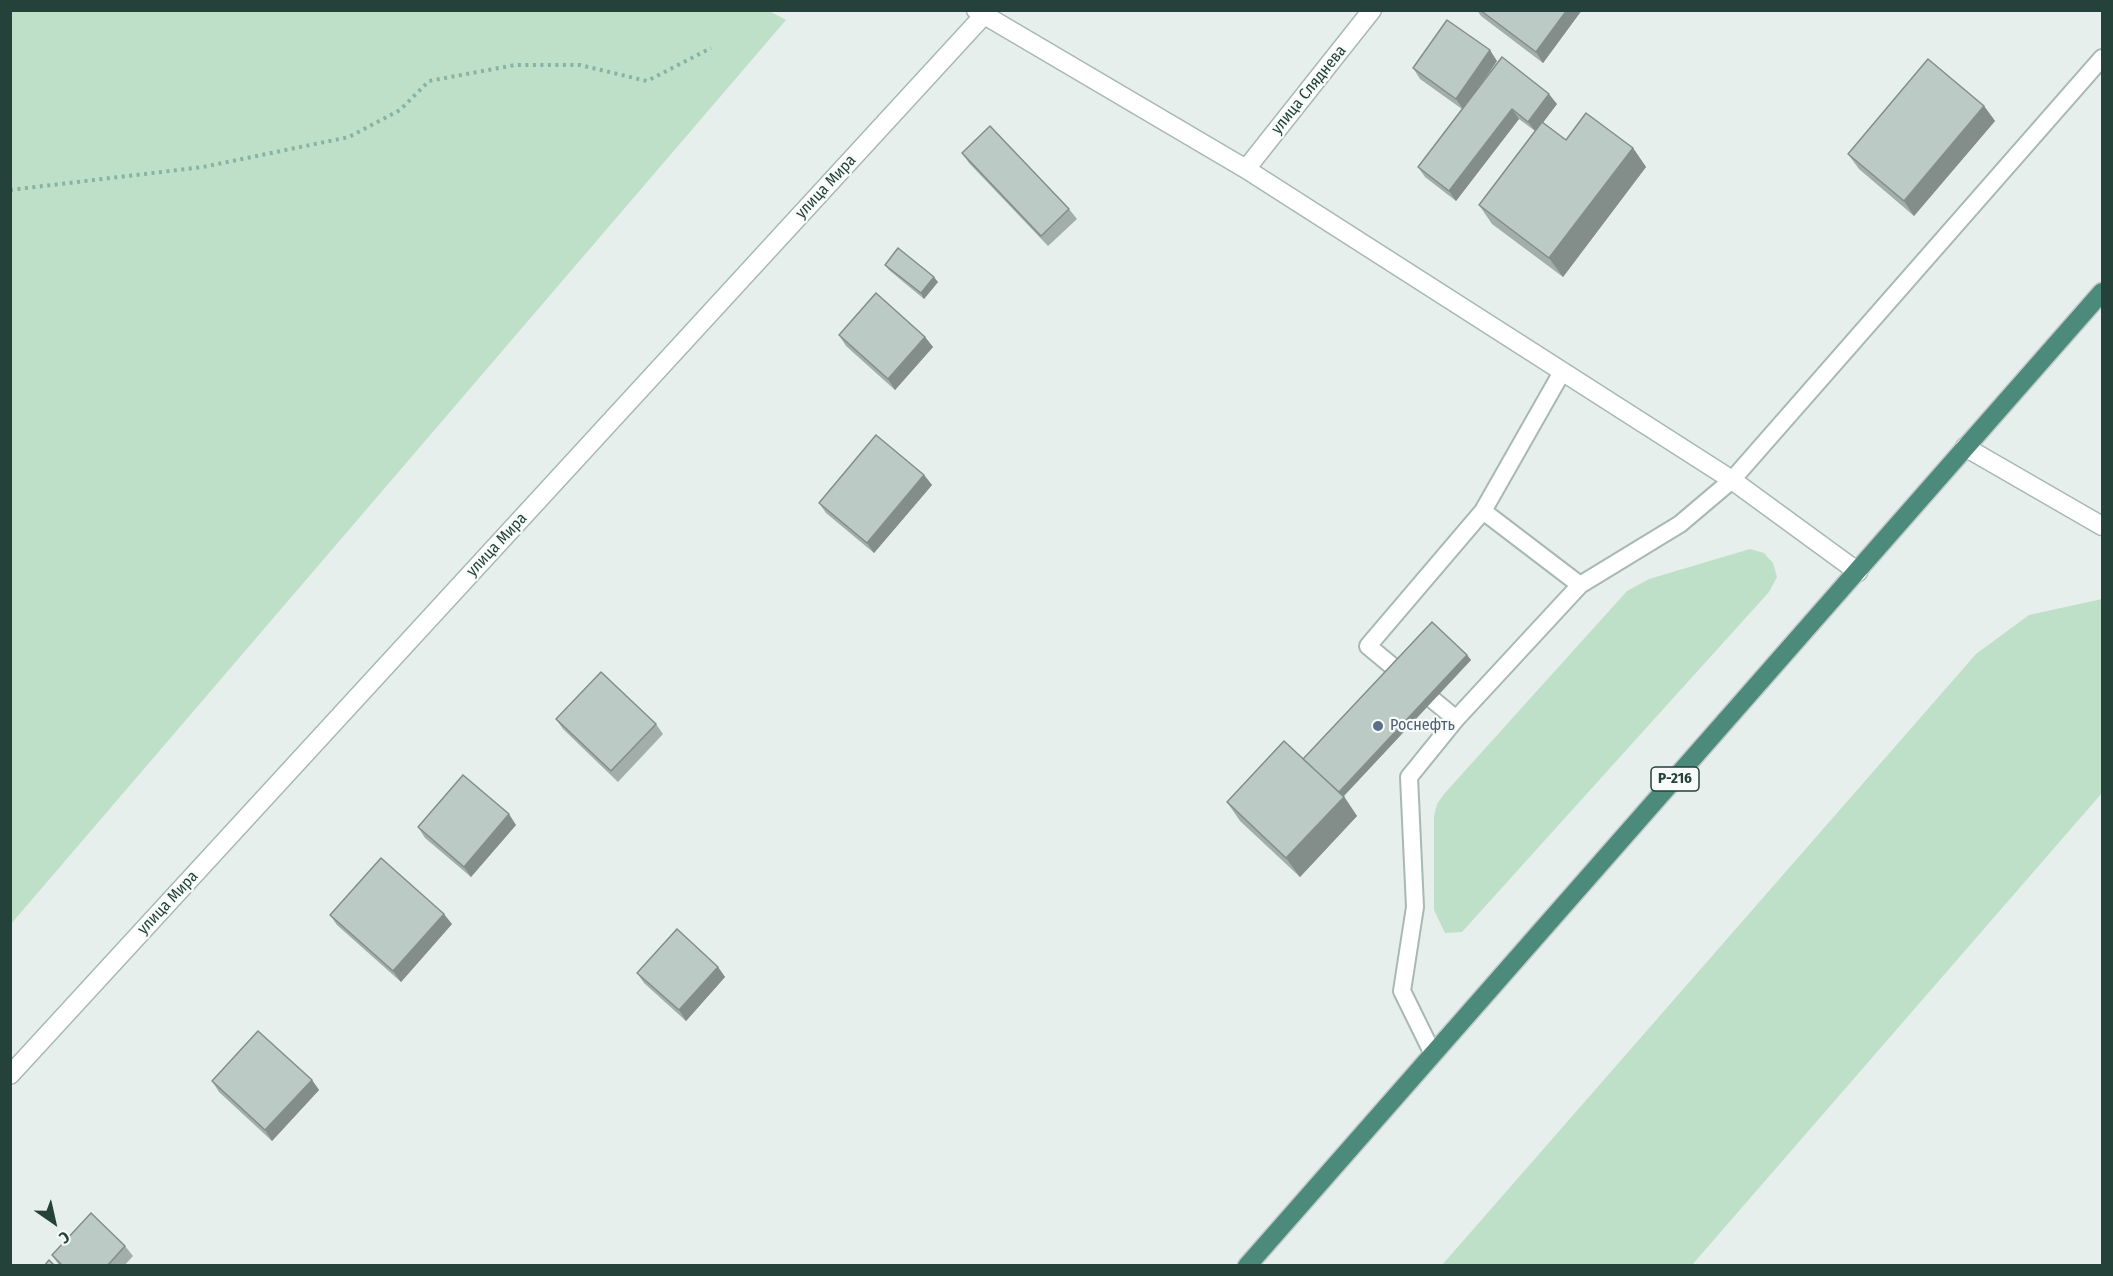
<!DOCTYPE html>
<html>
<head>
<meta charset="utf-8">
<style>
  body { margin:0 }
  #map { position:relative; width:2113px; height:1276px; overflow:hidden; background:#e6efeb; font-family:"Fira Sans Condensed",sans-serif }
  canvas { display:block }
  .frame { position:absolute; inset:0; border:12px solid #24423a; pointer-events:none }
  .north { position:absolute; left:24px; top:1192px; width:60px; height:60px; -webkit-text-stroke:4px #f7fbf9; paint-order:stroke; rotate:146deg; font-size:16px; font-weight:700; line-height:24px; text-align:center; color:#24423a }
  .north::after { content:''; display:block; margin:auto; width:21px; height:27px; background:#24423a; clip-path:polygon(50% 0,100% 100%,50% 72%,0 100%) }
</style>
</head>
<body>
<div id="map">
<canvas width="2113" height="1276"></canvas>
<div class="frame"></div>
<div class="north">С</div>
</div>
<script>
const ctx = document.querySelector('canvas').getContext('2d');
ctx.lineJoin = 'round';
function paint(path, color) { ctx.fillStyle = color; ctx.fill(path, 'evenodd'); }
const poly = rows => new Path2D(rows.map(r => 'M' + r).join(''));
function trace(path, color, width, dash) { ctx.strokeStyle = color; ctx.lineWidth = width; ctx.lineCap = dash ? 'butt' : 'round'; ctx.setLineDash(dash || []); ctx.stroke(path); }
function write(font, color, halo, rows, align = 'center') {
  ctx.font = font + ' "Fira Sans Condensed",sans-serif'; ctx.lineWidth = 4.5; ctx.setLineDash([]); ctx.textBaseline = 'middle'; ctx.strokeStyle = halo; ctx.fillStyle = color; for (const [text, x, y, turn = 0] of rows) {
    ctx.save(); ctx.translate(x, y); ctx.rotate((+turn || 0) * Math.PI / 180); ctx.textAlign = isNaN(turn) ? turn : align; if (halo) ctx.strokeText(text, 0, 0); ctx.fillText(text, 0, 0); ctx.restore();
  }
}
paint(poly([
  [769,11,786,20,11,924,11,11],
  [1750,549,1764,553,1773,563,1777,577,1769,592,1462,932,1445,933,1434,910,1434,816,1437,804,1444,794,1627,591,1649,579],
  [2102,599,2102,793,1692,1265,1442,1265,1976,654,2029,615]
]), '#bfe0c8');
const service = poly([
  [1483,511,1580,585],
  [1456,719,1368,646,1483,511,1562,372],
  [1433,1054,1402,991,1415,907,1409,777,1456,719,1580,585,1680,524,1732,480,2102,58]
]);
const minor = poly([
  [976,10,1246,169,1732,480,1858,572],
  [1246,169,1372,10],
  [1965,447,2102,526],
  [10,1075,984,15]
]);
const trunk = poly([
  [1247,1266,2102,292]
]);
trace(service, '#a8b8b2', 20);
trace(minor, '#a8b8b2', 21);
trace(trunk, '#c2cac8', 21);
trace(poly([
  [10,190,203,167,349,137,400,110,429,81,515,65,580,65,647,81,711,48]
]), '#86b3a5', 4, [3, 4.5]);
trace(service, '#fff', 16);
trace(minor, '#fff', 18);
trace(trunk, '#4c8a7c', 18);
paint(poly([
  [1477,10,1582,10,1543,63,1481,16],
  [1497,61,1480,86,1557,104,1543,122,1566,140,1633,148,1646,167,1563,277,1492,224,1479,205,1535,131,1519,119,1456,201,1425,177,1418,167,1462,109,1420,79,1413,68],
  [1984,106,1995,121,1914,216,1859,169,1848,154],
  [962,153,1069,209,1077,219,1048,246,969,163],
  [885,265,938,282,924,299,889,270],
  [839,335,925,337,933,347,895,390,846,346],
  [924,475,932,485,874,553,826,513,819,503],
  [1467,655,1471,660,1344,796,1357,816,1300,877,1240,821,1227,802,1303,759],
  [556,719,656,724,663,734,618,782,563,729],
  [516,825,471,877,425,838,418,827],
  [330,915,452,924,401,982,337,925],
  [718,967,725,977,686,1021,644,983,637,973],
  [312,1080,319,1090,272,1141,219,1092,212,1081],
  [125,1246,133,1256,124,1266,59,1265,52,1255]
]), '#a1aea9');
paint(poly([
  [1567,10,1582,10,1543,63,1536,52],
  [1490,50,1497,61,1463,109,1456,99],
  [1549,94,1557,104,1536,132,1528,122],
  [1984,106,1995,121,1914,216,1904,201],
  [1512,109,1519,119,1456,201,1449,191],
  [1633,148,1646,167,1563,277,1549,258],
  [934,277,938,282,924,299,921,293],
  [925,337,933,347,895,390,888,379],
  [924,475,932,485,874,553,867,543],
  [1467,655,1471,660,1340,800,1337,795],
  [1344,797,1357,816,1300,877,1286,858],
  [509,814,516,825,471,877,464,867],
  [444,914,452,924,401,982,393,971],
  [718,967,725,977,686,1021,679,1010],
  [312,1080,319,1090,272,1141,265,1130]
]), '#838d89');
const building = poly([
  [1480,10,1567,10,1536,52,1480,10],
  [1447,20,1490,50,1456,99,1413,68,1447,20],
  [1502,57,1549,94,1528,122,1512,109,1449,191,1418,167,1502,57],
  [1928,59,1984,106,1904,201,1848,154,1928,59],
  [1586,113,1633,148,1549,258,1479,205,1542,122,1566,140,1586,113],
  [990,126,1069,209,1041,236,962,153,990,126],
  [898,248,934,277,921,293,885,265,898,248],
  [876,293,925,337,888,379,839,335,876,293],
  [876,435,924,475,867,543,819,503,876,435],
  [1432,622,1467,655,1339,792,1303,759,1432,622],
  [601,672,656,724,611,771,556,719,601,672],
  [1284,741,1344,797,1286,858,1227,802,1284,741],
  [463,775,509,814,464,867,418,827,463,775],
  [381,858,444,914,393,971,330,915,381,858],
  [677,929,718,967,679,1010,637,973,677,929],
  [258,1031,312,1080,265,1130,212,1081,258,1031],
  [91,1213,125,1246,107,1266,63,1266,52,1255,91,1213],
  [49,1260,55,1266,44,1266,49,1260]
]);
paint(building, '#bbcac4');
trace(building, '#838d89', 1.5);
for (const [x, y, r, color] of [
  [1378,726,6,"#5c6f8a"]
]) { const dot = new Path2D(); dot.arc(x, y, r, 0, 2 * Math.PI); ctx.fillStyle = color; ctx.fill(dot); trace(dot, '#f7fbf9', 2); }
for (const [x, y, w] of [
  [1675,779,48]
]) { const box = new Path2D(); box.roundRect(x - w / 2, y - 12, w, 24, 4.5); ctx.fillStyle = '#f7fbf9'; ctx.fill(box); trace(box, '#24423a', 1.5); }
write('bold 15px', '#24423a', null, [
  ["Р-216",1675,779]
]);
write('16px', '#24423a', '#f7fbf9', [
  ["улица Сляднева",1309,90,-51],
  ["улица Мира",826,187,-47],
  ["улица Мира",497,545,-47],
  ["улица Мира",168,903,-47]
]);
write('16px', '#4e5e75', '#f7fbf9', [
  ["Роснефть",1390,726]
], 'left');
</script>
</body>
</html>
